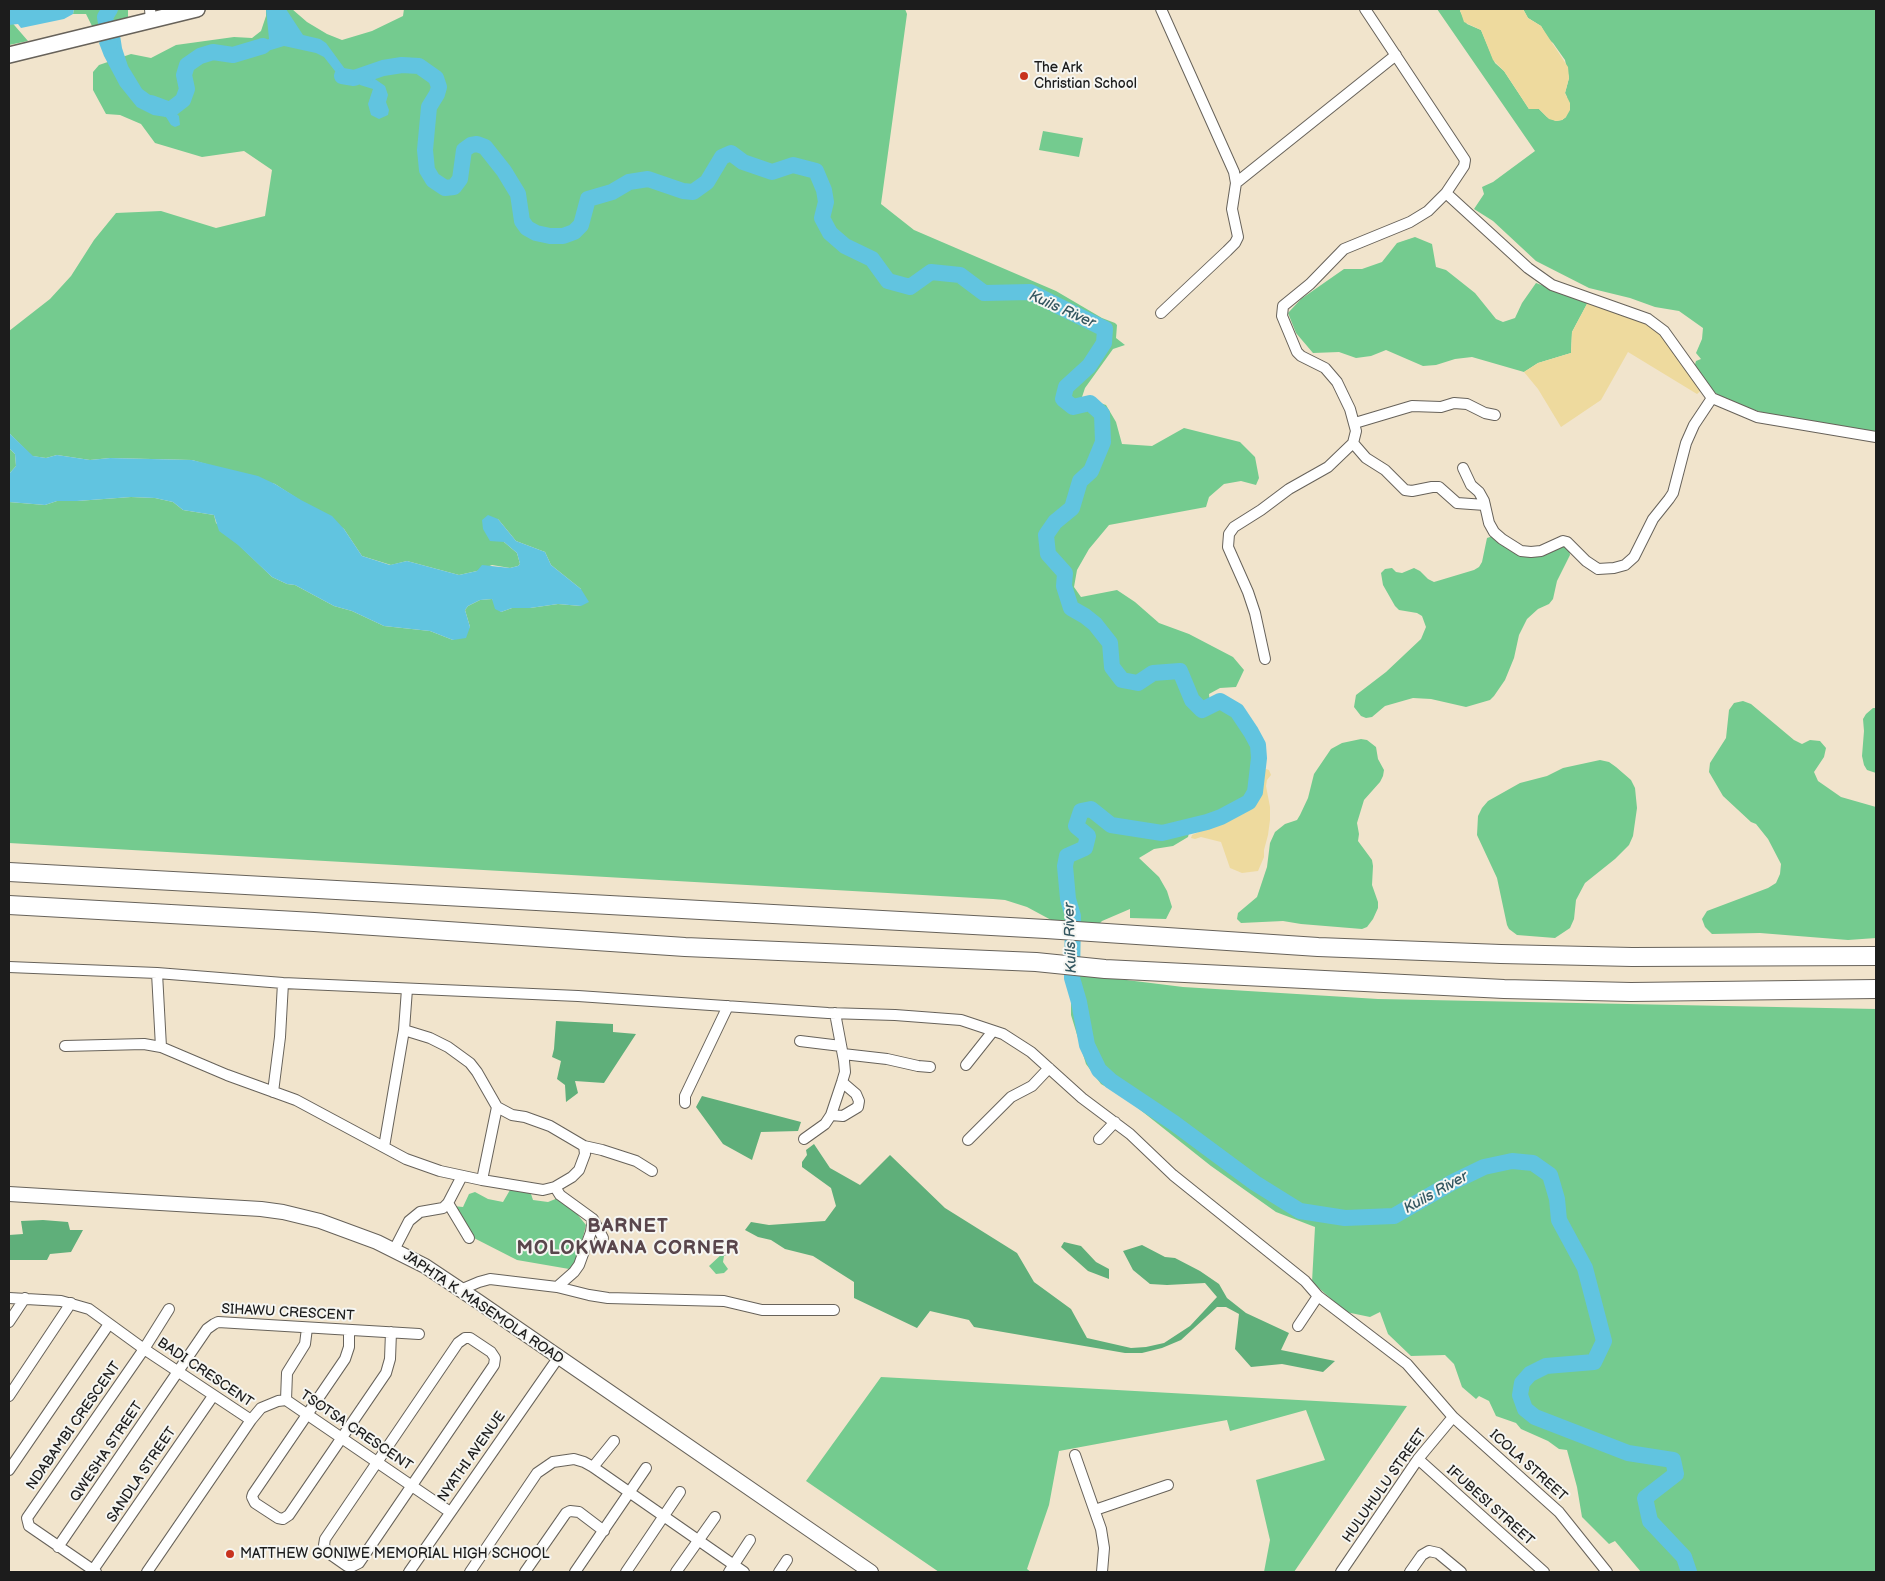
<!DOCTYPE html>
<html>
<head>
<meta charset="utf-8">
<style>
  body { margin:0 }
  #map { position:relative; width:1885px; height:1581px; overflow:hidden; background:#f1e4cc; font-family:"Balsamiq Sans",sans-serif }
  canvas { display:block }
  .frame { position:absolute; inset:0; border:10px solid #1c1c1c; pointer-events:none }
</style>
</head>
<body>
<div id="map">
<canvas width="1885" height="1581"></canvas>
<div class="frame"></div>
</div>
<script>
const ctx = document.querySelector('canvas').getContext('2d');
ctx.lineJoin = 'round';
function paint(path, color) { ctx.fillStyle = color; ctx.fill(path, 'evenodd'); }
const poly = rows => new Path2D(rows.map(r => 'M' + r).join(''));
function trace(path, color, width, dash) { ctx.strokeStyle = color; ctx.lineWidth = width; ctx.lineCap = dash ? 'butt' : 'round'; ctx.setLineDash(dash || []); ctx.stroke(path); }
function write(font, color, halo, rows, align = 'center') {
  ctx.font = font + ' "Balsamiq Sans",sans-serif'; ctx.lineWidth = 4; ctx.setLineDash([]); ctx.textBaseline = 'middle'; ctx.strokeStyle = halo; ctx.fillStyle = color; for (const [text, x, y, turn = 0] of rows) {
    ctx.save(); ctx.translate(x, y); ctx.rotate((+turn || 0) * Math.PI / 180); ctx.textAlign = isNaN(turn) ? turn : align; if (halo) ctx.strokeText(text, 0, 0); ctx.fillText(text, 0, 0); ctx.restore();
  }
}
paint(poly([
  [74,9,128,9,128,19,93,28,86,14,73,14],
  [266,9,292,9,307,22,327,34,342,40,372,31,403,16,404,9,905,9,907,14,881,204,914,230,1056,291,1102,318,1115,323,1117,325,1116,338,1125,345,1113,349,1085,388,1082,397,1106,405,1116,422,1122,444,1152,446,1184,428,1240,442,1255,457,1259,478,1256,485,1241,481,1224,484,1209,497,1206,507,1109,525,1089,549,1077,570,1074,587,1081,597,1117,590,1135,602,1159,623,1189,634,1233,657,1244,670,1236,687,1220,688,1209,694,1210,705,1220,701,1237,711,1251,732,1258,745,1259,758,1255,792,1249,802,1237,809,1221,817,1191,825,1188,837,1173,846,1154,849,1139,858,1159,877,1167,891,1172,907,1166,919,1130,918,1130,909,1102,921,1099,924,1053,921,1027,907,1005,900,993,899,9,843,9,502,45,505,57,501,77,501,131,497,155,498,173,502,183,510,214,515,216,523,272,577,287,584,295,585,334,606,352,611,384,626,430,631,453,640,470,627,465,610,468,606,480,600,492,599,501,612,512,608,530,608,558,604,581,606,581,589,551,565,545,552,516,541,498,519,504,542,517,553,520,564,518,566,510,568,492,565,477,571,459,575,407,561,391,565,362,556,344,529,275,484,192,460,110,458,90,460,57,455,46,458,32,456,9,433,9,331,50,299,71,276,94,240,116,213,161,211,216,228,265,216,272,170,244,151,202,157,155,143,141,124,120,115,106,114,93,90,93,72,99,65,131,54,151,58,176,45,234,37,252,38,261,31,266,16],
  [1437,9,1462,9,1460,11,1467,24,1481,30,1495,63,1504,71,1529,109,1539,109,1547,117,1556,121,1562,120,1566,117,1567,97,1565,93,1569,78,1565,60,1553,43,1548,39,1541,26,1528,18,1523,9,1876,9,1876,434,1761,412,1726,401,1713,391,1694,368,1696,361,1701,359,1696,353,1702,339,1703,328,1679,311,1655,307,1630,298,1589,288,1536,261,1493,221,1474,209,1484,194,1482,187,1493,182,1535,151],
  [9,19,28,41,9,45],
  [1043,131,1083,138,1079,157,1039,150],
  [1415,237,1432,244,1436,267,1446,270,1475,293,1496,319,1503,322,1515,318,1522,303,1536,283,1588,302,1572,332,1571,353,1538,363,1524,372,1472,357,1455,359,1436,365,1423,366,1386,350,1371,356,1356,358,1339,352,1313,353,1296,333,1288,313,1301,299,1344,269,1362,269,1382,262,1397,243],
  [9,448,15,454,16,466,9,474],
  [1493,536,1503,544,1524,557,1536,555,1565,544,1569,549,1570,555,1557,581,1553,599,1549,604,1538,609,1527,619,1519,635,1514,658,1505,680,1494,696,1490,700,1466,707,1431,699,1413,698,1385,706,1372,717,1366,718,1361,716,1354,707,1356,695,1386,672,1421,639,1426,627,1422,616,1417,613,1399,610,1395,606,1383,585,1381,573,1385,569,1392,568,1396,572,1402,573,1414,568,1420,571,1428,579,1434,582,1474,570,1479,567,1482,562,1487,538],
  [1743,701,1751,704,1794,740,1802,744,1810,740,1820,741,1826,748,1824,757,1814,772,1818,781,1841,797,1876,807,1876,938,1848,940,1760,933,1712,934,1705,927,1702,919,1707,911,1768,888,1776,883,1780,874,1781,864,1768,839,1756,824,1751,822,1723,796,1709,772,1710,763,1726,738,1729,710,1734,703],
  [1873,708,1876,708,1876,773,1867,770,1864,765,1862,756,1864,731,1863,719,1866,714],
  [1361,739,1367,740,1376,747,1378,759,1384,770,1383,776,1380,782,1364,800,1357,823,1359,834,1358,841,1372,860,1373,866,1372,885,1378,902,1378,908,1373,919,1367,927,1362,929,1301,924,1283,921,1241,923,1237,919,1238,913,1257,897,1267,867,1270,843,1275,832,1285,824,1297,820,1300,815,1308,798,1314,774,1331,749,1342,743],
  [1600,760,1609,762,1616,767,1631,780,1635,788,1637,808,1633,836,1629,845,1615,859,1585,883,1576,900,1574,919,1570,928,1555,938,1517,935,1509,929,1507,925,1497,878,1477,835,1478,816,1482,808,1488,801,1520,783,1547,776,1563,768],
  [1078,974,1183,987,1378,999,1876,1009,1876,1572,1641,1572,1615,1541,1609,1544,1582,1517,1577,1487,1567,1450,1559,1449,1548,1441,1521,1429,1516,1423,1496,1416,1489,1401,1479,1396,1476,1399,1462,1387,1454,1364,1445,1355,1411,1356,1388,1334,1380,1312,1370,1317,1346,1312,1312,1282,1315,1227,1276,1212,1211,1166,1124,1097,1101,1084,1086,1064,1071,1015,1071,990],
  [510,1190,530,1191,533,1200,548,1202,558,1198,573,1209,586,1225,575,1270,517,1260,470,1236,453,1206,463,1207,469,1194,475,1192,488,1199,503,1202],
  [723,1253,726,1255,724,1256,723,1262,728,1269,724,1273,716,1274,709,1266],
  [881,1377,1407,1406,1294,1572,1264,1572,1270,1540,1256,1480,1325,1460,1306,1410,1230,1431,1227,1420,1059,1451,1049,1505,1027,1569,1031,1572,939,1572,806,1481]
]), '#74cb8f');
paint(poly([
  [556,1021,613,1024,613,1032,636,1034,604,1083,575,1081,578,1093,566,1102,565,1085,557,1079,561,1061,552,1057,554,1049],
  [702,1096,801,1122,798,1131,761,1132,752,1160,723,1144,696,1107],
  [814,1144,830,1168,860,1185,890,1155,945,1208,1017,1253,1034,1282,1071,1309,1087,1338,1131,1348,1146,1347,1164,1343,1190,1326,1217,1297,1205,1283,1167,1285,1150,1284,1133,1270,1123,1251,1142,1245,1165,1257,1175,1258,1200,1271,1219,1284,1227,1298,1246,1313,1289,1333,1281,1350,1335,1361,1323,1372,1282,1364,1251,1367,1235,1349,1239,1314,1226,1307,1217,1307,1181,1340,1162,1348,1142,1353,1125,1353,974,1327,969,1320,930,1311,917,1328,854,1298,854,1282,813,1256,785,1249,771,1240,758,1237,745,1230,751,1222,769,1225,825,1221,836,1206,831,1188,802,1167,802,1162,807,1155,806,1150],
  [43,1220,68,1222,70,1230,83,1230,71,1252,50,1254,47,1260,9,1260,9,1235,23,1234,21,1221],
  [1064,1242,1081,1246,1096,1262,1109,1269,1109,1279,1088,1271,1061,1247]
]), '#5faf7a');
paint(poly([
  [1462,9,1523,9,1528,18,1541,26,1568,67,1569,78,1565,93,1570,103,1570,110,1566,117,1562,120,1556,121,1549,119,1539,109,1529,109,1504,71,1493,60,1481,30,1464,22,1460,10],
  [1588,302,1631,315,1658,330,1703,389,1697,394,1628,352,1601,400,1561,427,1538,389,1524,372,1538,363,1571,353,1572,332],
  [1266,769,1269,770,1271,775,1267,780,1266,786,1270,807,1270,820,1268,835,1264,850,1264,857,1258,871,1242,873,1230,868,1221,842,1201,837,1195,839,1191,838,1192,835,1250,809,1258,800,1262,773]
]), '#eeda9e');
paint(poly([
  [9,9,74,9,73,14,64,19,21,28,18,24,9,25],
  [266,9,286,9,303,35,320,39,326,43,345,69,375,79,385,86,388,95,386,102,389,110,388,115,379,119,371,115,368,104,373,89,360,85,359,80,348,83,342,80,324,57,316,53,284,46,248,57,242,54,241,48,269,39],
  [120,35,122,48,128,66,142,89,157,100,166,103,179,116,180,125,175,127,171,125,166,117,153,115,137,107,120,86,104,56,99,43,102,39],
  [9,433,33,456,46,458,57,455,90,460,110,458,192,460,258,476,275,484,301,500,332,516,344,529,362,556,390,565,407,561,459,575,477,571,482,565,510,568,518,566,520,564,517,553,504,542,490,541,483,529,482,520,488,515,498,519,516,541,545,552,551,565,581,589,589,602,581,606,558,604,530,608,512,608,501,612,495,609,492,599,480,600,468,606,465,610,470,627,466,638,453,640,430,631,384,626,352,611,334,606,295,585,287,584,272,577,238,545,219,531,214,515,183,510,173,502,155,498,131,497,77,501,57,501,45,505,9,502,9,474,16,466,15,454,9,448]
]), '#61c4e0');
trace(poly([
  [110,9,105,17,110,45],
  [342,76,354,78,383,68,402,65,419,66,436,78,439,87,437,94,429,107,425,150,427,170,433,180,445,188,454,187,460,179,464,150,471,145,477,144,485,147,504,171,518,194,522,221,527,228,536,233,550,236,563,236,574,232,581,225,588,199,612,192,629,182,648,179,683,191,693,192,707,182,722,157,731,153,743,162,772,172,793,165,816,171,824,190,826,202,822,218,830,233,845,246,872,259,888,281,910,287,931,272,960,275,984,293,1030,292,1105,329,1104,343,1089,366,1066,387,1063,399,1073,407,1090,403,1102,414,1103,442,1091,471,1080,481,1072,508,1055,522,1046,535,1048,554,1065,573,1064,586,1071,608,1085,616,1095,624,1110,643,1112,667,1122,680,1138,683,1153,673,1180,671,1192,700,1202,710,1220,701,1237,711,1251,732,1258,745,1259,758,1255,792,1249,802,1221,817,1207,822,1162,833,1111,825,1091,809,1081,811,1076,826,1088,836,1085,848,1067,856,1065,866,1068,899,1073,916,1072,978,1079,1002,1087,1045,1099,1070,1111,1081,1174,1123,1255,1183,1300,1211,1345,1218,1394,1216,1453,1182,1484,1167,1512,1161,1533,1163,1550,1175,1557,1199,1559,1220,1585,1268,1604,1341,1594,1362,1546,1366,1530,1374,1522,1383,1520,1395,1525,1409,1535,1417,1628,1453,1673,1460,1676,1474,1645,1498,1650,1521,1684,1557,1689,1572],
  [151,103,170,110,183,100,187,89,184,75,187,65,200,56,213,52,233,55,263,46]
]), '#61c4e0', 16);
const minor = poly([
  [150,9,151,20],
  [1236,183,1396,55],
  [1446,193,1528,268,1552,285,1648,319,1664,331,1712,398,1757,417,1876,437],
  [1161,313,1227,251,1235,243,1238,237,1232,209,1236,183,1234,172,1161,9],
  [1355,423,1412,406,1441,407,1454,403,1467,404,1485,413,1495,415],
  [1353,443,1366,458,1385,470,1405,490,1412,491,1432,487,1439,487,1457,503,1485,505],
  [1463,468,1471,485,1479,492,1484,501,1489,523,1494,532,1502,539,1521,551,1531,552,1541,551,1563,541,1567,542,1586,561,1598,569,1614,568,1625,565,1634,557,1653,519,1669,499,1673,493,1686,443,1694,425,1712,398],
  [1265,659,1255,613,1248,592,1228,547,1229,534,1234,527,1261,510,1289,489,1328,467,1353,443,1356,431,1350,409,1337,382,1325,368,1301,356,1297,352,1282,316,1283,306,1310,284,1344,249,1410,222,1428,211,1446,193,1464,166,1465,160,1365,9],
  [9,967,157,973,283,983,578,996,828,1013,895,1015,961,1020,1003,1034,1031,1052,1082,1098,1130,1134,1173,1175,1305,1281,1318,1296,1407,1364,1453,1417,1559,1512,1607,1572],
  [157,973,161,1047,227,1075,296,1100,406,1159,440,1171,482,1180,543,1190,555,1187,572,1177,579,1170,585,1154,584,1146,550,1126,525,1117,512,1115,497,1107,477,1072,470,1063,448,1047,430,1038,404,1030],
  [800,1041,841,1046],
  [65,1046,144,1044,161,1047],
  [843,1054,887,1059,918,1066,930,1067],
  [966,1065,993,1031],
  [273,1092,280,1037,283,983],
  [685,1103,685,1096,728,1006],
  [831,1115,843,1116,858,1107,859,1101,856,1094,842,1082],
  [804,1139,825,1124,831,1115,842,1082,845,1072,844,1061,835,1013],
  [1099,1139,1115,1122],
  [968,1140,1011,1097,1032,1086,1049,1068],
  [584,1146,602,1150,636,1161,652,1171],
  [384,1147,404,1030,407,989],
  [482,1180,497,1107],
  [555,1187,560,1195,593,1219,603,1238],
  [448,1203,469,1238],
  [394,1250,409,1221,420,1212,443,1208,448,1203,462,1176],
  [557,1287,574,1272,579,1265,591,1232,593,1219],
  [460,1290,479,1282,490,1279,557,1287,589,1295,608,1298,724,1301,762,1310,834,1310],
  [9,1298,61,1301,89,1309,144,1349,251,1420],
  [9,1322,25,1298],
  [1298,1326,1318,1296],
  [349,1330,349,1347,345,1359,253,1494,252,1497,255,1503,278,1518,283,1519,289,1515,386,1373,390,1359,391,1332],
  [465,1338,470,1338,491,1352,495,1358,494,1365,359,1563,353,1566,347,1566,327,1552,324,1545,325,1539,458,1343,465,1338],
  [9,1396,71,1303],
  [286,1400,287,1373,305,1344,307,1328],
  [1075,1455,1101,1529,1104,1548,1102,1572],
  [1418,1459,1544,1572],
  [593,1467,614,1441],
  [9,1470,109,1324],
  [1095,1510,1168,1485],
  [58,1547,207,1329,214,1324,218,1322,419,1334],
  [93,1570,213,1396],
  [96,1572,29,1526,27,1518,144,1349,169,1309],
  [147,1572,251,1420,261,1408,278,1401,286,1400,450,1512],
  [409,1572,558,1358],
  [470,1572,537,1473,553,1462,574,1459,584,1462,593,1467,744,1572],
  [525,1572,566,1513,570,1511,579,1512,604,1531],
  [575,1572,646,1468],
  [626,1572,680,1492],
  [676,1572,715,1517],
  [729,1572,750,1540],
  [779,1572,787,1560],
  [1341,1572,1418,1459,1453,1417],
  [1410,1572,1422,1555,1429,1551,1438,1553,1461,1572]
]);
const secondary = poly([
  [9,1194,261,1209,283,1212,320,1221,377,1242,425,1266,479,1302,871,1572]
]);
const primary = poly([
  [9,55,197,9]
]);
const motorway = poly([
  [9,872,1046,929,1318,947,1501,954,1632,957,1876,956],
  [9,905,314,922,685,947,1036,962,1105,969,1504,989,1631,992,1876,989]
]);
trace(minor, '#67625a', 12);
trace(secondary, '#67625a', 16);
trace(primary, '#67625a', 18);
trace(motorway, '#67625a', 20);
trace(minor, '#fff', 10);
trace(secondary, '#fff', 14);
trace(primary, '#fff', 15);
trace(motorway, '#fff', 18);
for (const [x, y, r, color] of [
  [1024,76,5,"#c8321e"],
  [230,1554,5,"#c8321e"]
]) { const dot = new Path2D(); dot.arc(x, y, r, 0, 2 * Math.PI); ctx.fillStyle = color; ctx.fill(dot); trace(dot, '#f6f6f2', 2); }
write('14px', '#1c1c1c', '#f6f6f2', [
  ["The Ark",1034,68],
  ["Christian School",1034,84],
  ["MATTHEW GONIWE MEMORIAL HIGH SCHOOL",240,1554]
], 'left');
write('14px', '#1c1c1c', '#f6f6f2', [
  ["JAPHTA K. MASEMOLA ROAD",483,1308,34],
  ["SIHAWU CRESCENT",288,1313,3],
  ["BADI CRESCENT",205,1373,34],
  ["NDABAMBI CRESCENT",74,1426,-55],
  ["TSOTSA CRESCENT",356,1431,34],
  ["QWESHA STREET",107,1452,-56],
  ["NYATHI AVENUE",472,1457,-55],
  ["ICOLA STREET",1528,1466,42],
  ["SANDLA STREET",142,1475,-56],
  ["HULUHULU STREET",1385,1486,-55],
  ["IFUBESI STREET",1490,1506,42]
]);
write('italic 15px', '#345761', '#f6f6f2', [
  ["Kuils River",1062,310,24],
  ["Kuils River",1071,938,-92],
  ["Kuils River",1436,1193,-29]
]);
ctx.letterSpacing = '1px';
write('bold 19px', '#59464c', '#f6f6f2', [
  ["BARNET",628,1227],
  ["MOLOKWANA CORNER",628,1249]
]);
ctx.letterSpacing = '0px';
</script>
</body>
</html>
